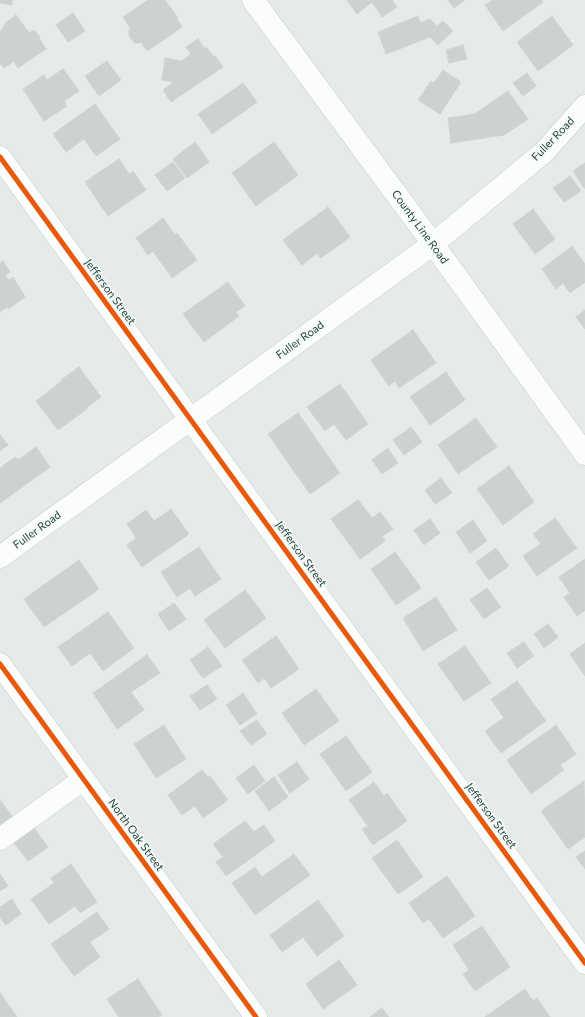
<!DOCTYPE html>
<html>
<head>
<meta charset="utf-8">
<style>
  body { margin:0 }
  canvas { display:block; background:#e6ebe9 }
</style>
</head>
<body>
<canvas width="585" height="1017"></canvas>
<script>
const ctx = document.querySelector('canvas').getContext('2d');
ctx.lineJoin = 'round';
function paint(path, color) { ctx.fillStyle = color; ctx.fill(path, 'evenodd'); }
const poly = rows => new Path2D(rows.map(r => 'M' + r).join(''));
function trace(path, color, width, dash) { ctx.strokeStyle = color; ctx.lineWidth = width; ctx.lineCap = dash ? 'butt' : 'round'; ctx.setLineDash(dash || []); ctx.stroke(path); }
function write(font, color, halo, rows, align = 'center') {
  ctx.font = font + ' Commissioner,sans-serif'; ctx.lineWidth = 3.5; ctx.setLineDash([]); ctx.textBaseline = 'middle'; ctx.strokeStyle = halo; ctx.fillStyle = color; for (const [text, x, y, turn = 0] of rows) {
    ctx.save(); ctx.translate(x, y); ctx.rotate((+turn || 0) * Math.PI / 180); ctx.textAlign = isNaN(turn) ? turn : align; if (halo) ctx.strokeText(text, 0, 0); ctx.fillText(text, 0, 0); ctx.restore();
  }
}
const building = poly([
  [0,0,12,0,12,5,0,3,0,0],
  [148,0,165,0,178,18,177,19,182,27,147,51,141,42,139,43,134,43,129,35,129,30,131,29,123,17,148,0],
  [347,0,392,0,397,7,382,17,372,2,357,14,347,0],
  [448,0,465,0,454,8,448,0],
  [493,0,541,0,543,2,503,31,485,5,493,0],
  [73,13,85,31,68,42,56,25,73,13],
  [16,15,29,33,34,30,40,37,39,38,46,49,18,68,14,61,4,68,0,63,0,31,3,30,2,28,5,26,4,24,16,15],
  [418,16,420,23,430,19,437,26,443,21,453,31,438,45,430,37,386,54,378,32,418,16],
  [552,16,573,45,538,71,517,42,552,16],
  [198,39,204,48,207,48,213,56,215,56,223,67,171,102,163,90,173,82,162,80,165,58,182,61,191,54,186,47,198,39],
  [463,45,467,59,449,63,446,50,463,45],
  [107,61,121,80,99,96,85,76,107,61],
  [63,69,79,91,64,101,67,106,44,121,23,89,44,75,47,80,63,69],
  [443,70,461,82,440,114,418,100,431,81,434,83,443,70],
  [527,73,536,86,523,96,513,83,527,73],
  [243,83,257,102,212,134,198,114,243,83],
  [508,91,528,119,504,135,451,143,448,118,475,114,508,91],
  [95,104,120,139,96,156,84,139,66,152,53,134,95,104],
  [195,142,209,162,187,178,173,159,195,142],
  [274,142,298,175,256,206,232,173,274,142],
  [119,159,129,174,133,171,146,190,108,216,85,182,119,159],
  [173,162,185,178,167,191,155,175,173,162],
  [585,163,585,188,584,188,573,171,585,163],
  [570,176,581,191,564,202,553,188,570,176],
  [328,207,350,237,321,258,317,253,302,265,283,240,328,207],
  [533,209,555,239,535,254,513,224,533,209],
  [163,218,175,235,177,233,197,260,172,278,153,251,148,255,136,238,163,218],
  [572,246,585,264,585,282,570,293,563,283,556,289,542,269,572,246],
  [3,261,10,272,5,275,9,280,13,277,25,297,8,309,7,307,0,312,0,263,3,261],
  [228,282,245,306,236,312,239,316,204,342,183,314,228,282],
  [585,310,585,329,576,317,585,310],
  [413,330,436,363,399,388,395,381,389,386,371,360,413,330],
  [79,367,101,397,86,408,87,409,58,430,36,401,62,381,61,380,79,367],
  [446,372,465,400,430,425,410,397,446,372],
  [340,384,368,424,346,440,334,424,325,431,307,407,340,384],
  [298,413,340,473,310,494,268,434,298,413],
  [476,418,497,447,458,474,438,445,476,418],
  [411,427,422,442,404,455,393,440,411,427],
  [0,435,8,445,0,451,0,435],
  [36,447,50,467,0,503,0,468,15,457,18,460,36,447],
  [388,448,398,463,382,474,372,460,388,448],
  [509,466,534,502,503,525,477,489,509,466],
  [441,478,452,493,435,504,425,490,441,478],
  [358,500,372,518,380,512,393,529,382,536,385,541,360,559,331,519,358,500],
  [171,509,189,534,142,567,127,545,136,538,127,524,146,510,154,521,171,509],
  [555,518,577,548,537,576,523,556,541,544,533,534,555,518],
  [430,519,440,533,424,545,414,530,430,519],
  [473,520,487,541,470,553,456,532,473,520],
  [199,547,221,579,195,596,190,588,177,597,161,572,199,547],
  [496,548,509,566,489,580,476,562,496,548],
  [395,552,421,588,396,605,371,569,395,552],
  [585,559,585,610,577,616,564,597,570,593,559,577,585,559],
  [79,560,99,589,44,627,24,599,79,560],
  [487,588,501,607,484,619,470,600,487,588],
  [245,590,266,618,225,648,204,620,245,590],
  [436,597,457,630,423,651,403,618,436,597],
  [174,603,186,619,169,631,158,614,174,603],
  [108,612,134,648,103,671,90,653,72,666,58,647,108,612],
  [548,624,558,637,544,648,534,634,548,624],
  [276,636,299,669,271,688,264,678,258,683,242,660,276,636],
  [524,642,534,656,517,668,507,653,524,642],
  [585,643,585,676,570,654,585,643],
  [465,646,491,683,464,701,438,664,465,646],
  [208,647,222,666,203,678,190,660,208,647],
  [147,655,160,673,131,692,144,710,117,729,93,693,147,655],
  [517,681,546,721,501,753,485,731,504,718,491,699,517,681],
  [207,685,217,699,200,710,190,696,207,685],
  [316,689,339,721,304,745,282,713,316,689],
  [243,693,257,714,240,725,226,705,243,693],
  [257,720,267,734,251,745,240,731,257,720],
  [164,725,186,759,156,778,134,744,164,725],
  [556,725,576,754,560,765,564,770,531,794,507,760,556,725],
  [346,736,372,772,346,791,320,754,346,736],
  [297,762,309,779,290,793,278,775,297,762],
  [254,765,265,781,248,794,236,778,254,765],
  [202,770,208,777,210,776,228,800,203,818,195,806,182,815,168,795,202,770],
  [274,777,288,797,269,811,255,791,274,777],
  [584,781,585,837,568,849,541,811,584,781],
  [374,782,384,796,387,793,407,821,373,845,362,829,368,826,349,800,374,782],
  [0,800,12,816,0,825,0,800],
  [245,821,254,832,264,825,275,841,226,876,216,862,223,857,213,844,245,821],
  [31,824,48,847,28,861,11,839,31,824],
  [397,840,423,877,398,894,372,858,397,840],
  [585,851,585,869,576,857,585,851],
  [294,854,310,875,255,915,232,883,255,867,262,877,294,854],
  [71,864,97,902,80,913,75,906,49,924,31,899,54,883,51,878,71,864],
  [0,874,8,886,0,891,0,874],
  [447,876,475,916,443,938,429,919,423,923,409,903,447,876],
  [12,899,21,914,6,925,0,917,0,907,12,899],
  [318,900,344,936,317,956,303,937,282,952,270,935,318,900],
  [97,912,109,929,90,942,100,957,74,976,51,944,97,912],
  [482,926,510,967,475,991,463,974,469,970,453,945,482,926],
  [339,960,357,985,323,1009,306,984,339,960],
  [138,979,162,1015,158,1017,119,1017,107,999,138,979],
  [525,989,533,1001,537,998,550,1017,485,1017,525,989],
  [0,993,17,1017,0,1017,0,993],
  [382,1008,389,1017,370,1017,382,1008]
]);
paint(building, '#cdd2d0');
trace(building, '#ced4d2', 1);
const minor = poly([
  [253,0,433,244,585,454],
  [0,157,585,963],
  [0,557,433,244,544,152,585,106],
  [0,664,256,1017],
  [0,839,84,779]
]);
trace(minor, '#c3c8c6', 23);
trace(minor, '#fbfcfc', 22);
trace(poly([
  [0,157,585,963],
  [0,664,256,1017]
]), '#e8590c', 5);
write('11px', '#224039', '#f4faf7', [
  ["Fuller Road",553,139,-46],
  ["County Line Road",420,227,54],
  ["Jefferson Street",110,292,54],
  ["Fuller Road",300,340,-36],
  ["Fuller Road",37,530,-36],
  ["Jefferson Street",301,554,54],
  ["Jefferson Street",491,816,54],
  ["North Oak Street",136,835,54]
]);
</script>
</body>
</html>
